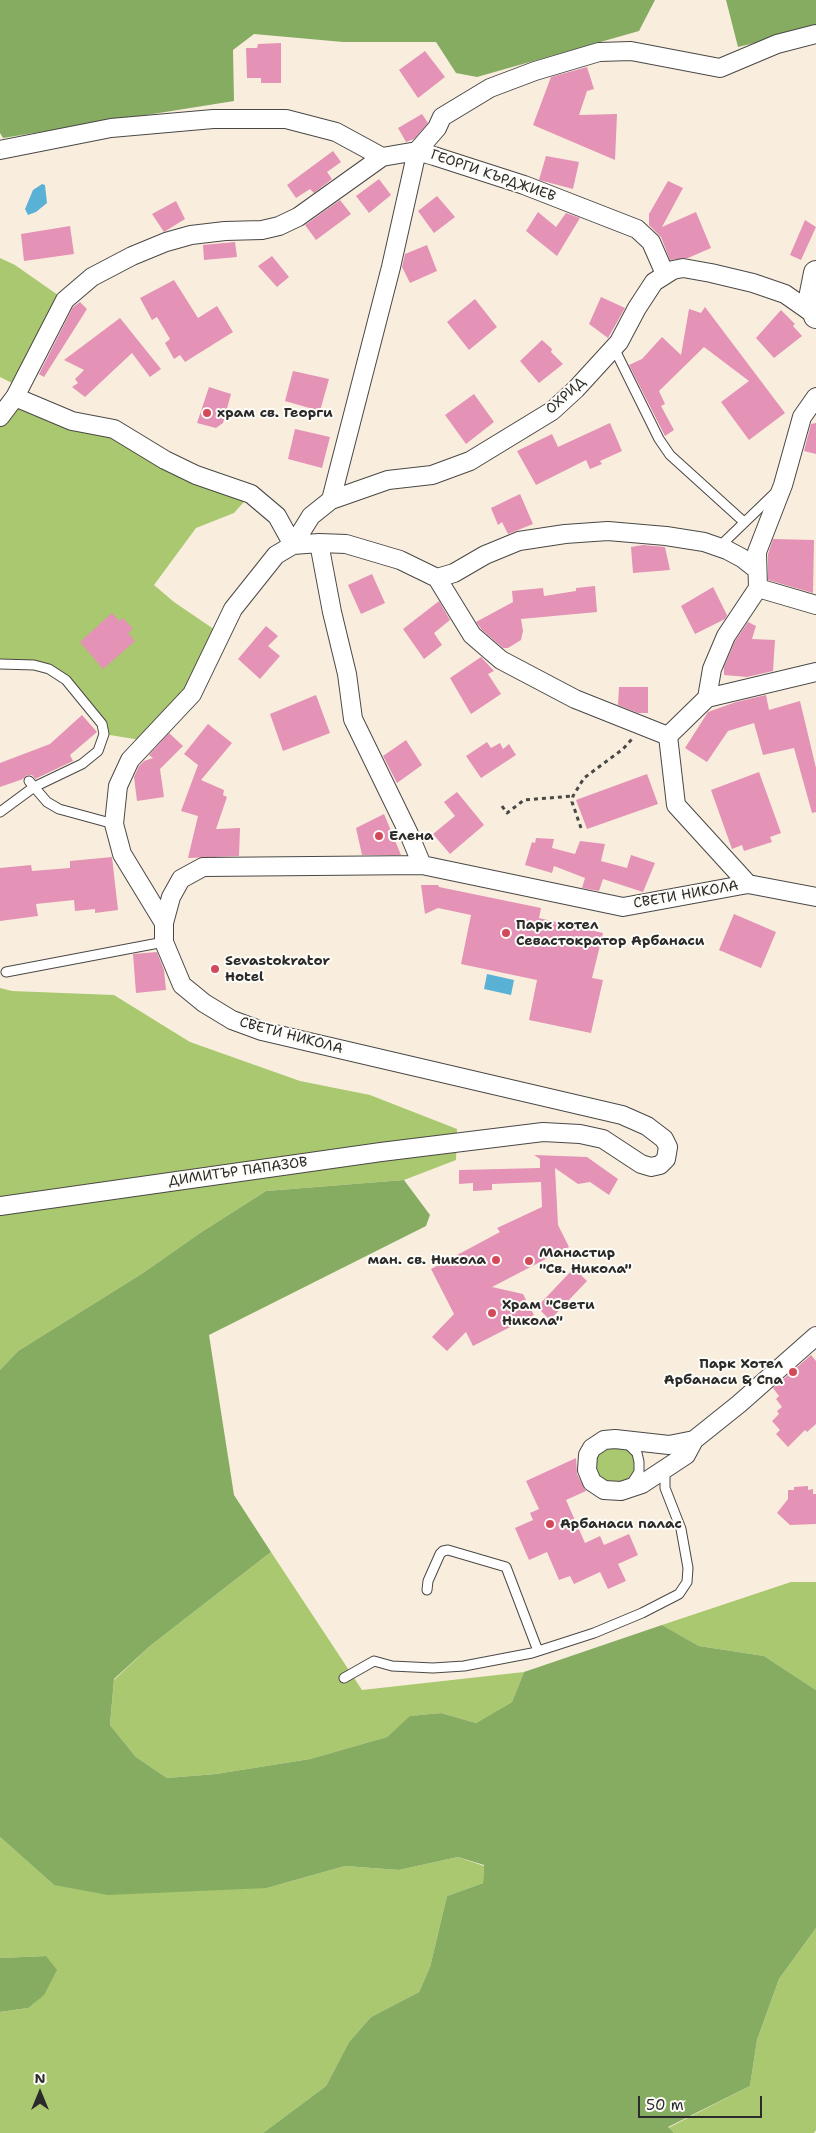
<!DOCTYPE html>
<html>
<head>
<meta charset="utf-8">
<style>
  body { margin:0 }
  #map { position:relative; width:816px; height:2133px; overflow:hidden; background:#f9eede; font-family:"Shantell Sans",sans-serif }
  canvas { display:block }
  .north { position:absolute; left:15px; top:2068px; width:50px; height:50px; -webkit-text-stroke:4px #fdfcf7; paint-order:stroke; rotate:0deg; font-size:14px; font-weight:700; line-height:20px; text-align:center; color:#2b2b2b }
  .north::after { content:''; display:block; margin:auto; width:18px; height:22px; background:#2b2b2b; clip-path:polygon(50% 0,100% 100%,50% 72%,0 100%) }
  .scale { position:absolute; left:638px; top:2096px; width:124px; height:22px; box-sizing:border-box; border:2px solid #2b2b2b; border-top:0; padding-left:6px; font-size:15px; line-height:18px; white-space:nowrap; color:#2b2b2b; -webkit-text-stroke:4px #fdfcf7; paint-order:stroke }
</style>
</head>
<body>
<div id="map">
<canvas width="816" height="2133"></canvas>
<div class="north">N</div>
<div class="scale">50 m</div>
</div>
<script>
const ctx = document.querySelector('canvas').getContext('2d');
ctx.lineJoin = 'round';
function paint(path, color) { ctx.fillStyle = color; ctx.fill(path, 'evenodd'); }
const poly = rows => new Path2D(rows.map(r => 'M' + r).join(''));
function trace(path, color, width, dash) { ctx.strokeStyle = color; ctx.lineWidth = width; ctx.lineCap = dash ? 'butt' : 'round'; ctx.setLineDash(dash || []); ctx.stroke(path); }
function write(font, color, halo, rows, align = 'center') {
  ctx.font = font + ' "Shantell Sans",sans-serif'; ctx.lineWidth = 4; ctx.setLineDash([]); ctx.textBaseline = 'middle'; ctx.strokeStyle = halo; ctx.fillStyle = color; for (const [text, x, y, turn = 0] of rows) {
    ctx.save(); ctx.translate(x, y); ctx.rotate((+turn || 0) * Math.PI / 180); ctx.textAlign = isNaN(turn) ? turn : align; if (halo) ctx.strokeText(text, 0, 0); ctx.fillText(text, 0, 0); ctx.restore();
  }
}
paint(poly([
  [0,258,15,265,65,300,20,387,0,377],
  [15,397,251,494,234,513,196,528,154,585,174,602,221,634,192,694,146,741,104,734,66,680,49,669,0,664,0,417],
  [0,988,12,991,114,995,190,1042,300,1081,370,1095,457,1129,456,1160,404,1180,266,1191,200,1233,143,1273,18,1351,0,1370],
  [610,1439,637,1453,635,1480,604,1490,588,1455],
  [271,1552,362,1690,524,1672,512,1702,476,1723,441,1713,411,1716,387,1737,310,1759,216,1774,167,1778,136,1757,110,1725,114,1680,150,1646],
  [791,1582,816,1582,816,1690,764,1656,699,1646,662,1625],
  [0,1837,54,1885,267,1888,345,1866,399,1870,458,1857,484,1866,483,1883,447,1896,430,1967,419,1992,371,2017,349,2042,326,2086,263,2133,0,2133,0,2012,28,2008,46,1956,0,1958],
  [816,1928,816,2130,814,2133,674,2133,668,2128,750,2086,757,2040,779,1979]
]), '#a9c86f');
paint(poly([
  [0,0,655,0,639,31,477,77,456,73,436,42,343,42,254,34,233,50,234,101,3,138,0,133],
  [726,0,816,0,816,28,738,47],
  [404,1180,430,1215,426,1226,209,1335,234,1495,271,1552,150,1646,114,1679,110,1725,136,1757,167,1778,216,1774,310,1759,387,1737,410,1716,441,1713,476,1723,512,1702,524,1672,662,1625,699,1646,764,1656,816,1690,816,1928,779,1979,757,2040,750,2086,668,2127,674,2133,263,2133,326,2086,349,2042,371,2017,419,1992,430,1967,447,1896,483,1883,484,1865,458,1857,399,1870,345,1866,267,1888,108,1895,54,1885,0,1837,0,1370,18,1351,143,1273,200,1233,266,1191],
  [46,1956,57,1970,44,1995,28,2008,0,2012,0,1958]
]), '#86ac62');
paint(poly([
  [42,184,45,185,47,203,36,212,28,215,25,209,33,190],
  [487,974,514,980,511,995,484,989]
]), '#59b1d6');
paint(poly([
  [281,43,281,83,261,83,261,78,247,78,246,48,257,48,258,44],
  [425,51,445,77,418,98,399,70],
  [587,67,594,89,587,91,579,115,617,114,615,160,533,125,551,77],
  [422,114,428,123,414,139,406,142,398,128],
  [333,151,341,162,327,172,332,179,314,193,310,189,296,198,287,185],
  [546,156,579,162,573,189,539,180],
  [379,179,391,195,369,213,356,196],
  [668,181,683,188,662,227,696,212,711,248,688,258,670,260,661,237,649,225,649,214],
  [437,196,455,217,434,233,418,211],
  [340,200,351,214,316,240,305,225],
  [176,201,185,219,164,232,152,214],
  [538,212,556,227,566,213,580,218,557,256,526,231],
  [805,220,816,227,801,260,790,255],
  [70,226,74,254,24,261,21,234],
  [235,242,237,257,204,260,203,245],
  [427,245,437,271,410,283,402,267,405,254],
  [272,256,289,277,277,287,258,266],
  [174,280,198,318,217,306,233,332,185,362,180,355,174,359,165,343,170,339,157,317,152,320,140,298],
  [601,297,625,308,608,338,589,324],
  [475,299,497,327,469,350,447,322],
  [80,302,87,309,44,377,39,374,73,307],
  [705,307,785,413,749,440,721,402,749,381,704,347,659,391,665,404,661,406,674,430,665,436,629,365,642,359,662,337,681,355,689,309,701,313],
  [781,310,795,324,793,326,802,336,774,358,756,338],
  [120,318,161,369,150,377,132,353,85,397,72,387,78,383,75,379,84,370,64,360],
  [542,340,552,349,551,352,563,364,539,383,520,361],
  [293,371,329,379,320,411,285,401],
  [209,387,231,394,223,423,216,428,197,423],
  [474,394,494,422,466,444,445,415],
  [610,423,622,451,600,461,602,464,590,469,586,460,536,485,517,451,552,434,558,447],
  [816,423,816,454,804,451,811,424],
  [295,429,330,437,322,468,288,459],
  [520,494,533,524,508,534,502,522,498,525,491,508],
  [773,539,814,540,813,593,768,580,768,554],
  [643,545,665,547,670,570,633,573,631,547],
  [372,574,385,603,361,614,348,585],
  [595,586,597,612,521,619,523,631,521,640,508,648,503,648,482,630,476,622,513,602,512,591,543,588,544,596,576,591,576,588],
  [713,587,727,615,725,619,695,634,681,606],
  [439,601,450,620,434,633,442,645,424,659,403,629],
  [112,613,119,621,123,618,133,629,128,633,135,641,103,669,80,642],
  [748,622,756,626,752,639,775,640,773,671,747,677,724,675,724,667,735,641],
  [266,626,278,636,268,646,280,656,260,679,238,659],
  [481,657,494,671,488,674,501,694,471,714,450,678],
  [619,687,648,687,648,713,638,713,618,705],
  [316,695,330,733,283,751,270,714],
  [766,695,769,710,800,701,816,768,816,812,812,813,794,748,763,755,754,723,728,731,707,762,685,748,708,712,736,702],
  [82,715,97,732,70,755,73,761,35,779,32,775,27,775,23,779,0,787,0,763,50,744],
  [208,724,232,743,201,780,224,790,223,795,227,797,216,829,240,828,239,856,188,858,198,816,181,811,198,765,184,754],
  [169,733,183,746,160,769,164,797,137,801,134,777,139,766,144,761,153,758,149,755],
  [406,740,422,765,397,783,383,756],
  [487,742,491,748,500,743,503,749,509,744,516,755,481,778,466,756],
  [759,772,781,833,770,837,772,842,744,851,742,845,732,849,711,790],
  [647,774,658,804,587,829,576,800],
  [457,792,484,825,450,854,433,834,455,816,444,802],
  [384,814,401,855,362,855,356,828],
  [536,838,554,839,552,848,575,854,580,841,605,844,601,861,627,868,631,855,655,863,643,892,603,879,599,891,582,888,585,878,554,866,552,873,525,865,532,842,535,843],
  [112,857,118,910,95,913,95,909,75,911,74,900,36,904,38,916,0,921,0,868,31,865,32,871,70,868,70,861],
  [421,885,438,885,439,887,541,908,539,918,603,933,592,978,603,980,591,1033,529,1020,537,980,461,964,471,915,438,908,425,914],
  [734,914,776,932,761,968,719,950],
  [157,952,164,970,166,990,136,993,133,954],
  [534,1155,587,1157,618,1179,609,1195,590,1182,578,1184,555,1168,558,1225,569,1247,492,1287,523,1294,534,1315,473,1346,466,1332,447,1351,432,1337,454,1314,431,1269,500,1232,497,1228,542,1207,541,1182,492,1184,492,1190,473,1191,473,1183,459,1184,459,1170,540,1168,540,1159],
  [574,1268,587,1281,550,1320,537,1307],
  [811,1355,816,1361,816,1424,807,1432,805,1430,788,1447,776,1434,780,1430,772,1421,779,1414,777,1411,782,1407,776,1399,779,1396,773,1388],
  [576,1458,577,1474,586,1491,566,1500,585,1543,600,1536,604,1545,629,1534,638,1555,618,1564,626,1581,608,1589,600,1572,574,1584,570,1576,559,1580,547,1552,529,1560,515,1528,533,1520,530,1513,539,1509,526,1481],
  [808,1486,808,1490,813,1489,813,1494,816,1494,816,1524,790,1525,777,1513,788,1499,788,1490,794,1490,794,1487]
]), '#e492b5');
const lane = poly([
  [614,348,659,439,670,455,744,522],
  [719,547,776,492],
  [0,664,34,665,49,669,66,680,102,724,104,734,98,751,82,764,34,787,0,812],
  [29,781,47,802,59,809,114,824],
  [6,972,164,942],
  [626,1442,637,1453,639,1462,639,1472,630,1486],
  [427,1590,428,1581,440,1554,443,1551,448,1550,506,1567,538,1651],
  [344,1678,374,1661,392,1666,433,1668,464,1666,532,1653,594,1633,642,1613,679,1594,687,1582,688,1568,681,1529,665,1488,665,1470]
]);
const street = poly([
  [0,150,111,128,213,119,286,119,336,132,382,157,417,151,434,156,524,185,637,229,651,242,665,274],
  [15,397,72,421,114,429,165,460,196,475,251,494,277,516,293,545],
  [0,417,15,397,65,300,92,277,132,256,166,242,191,235,225,231,262,230,279,226,298,217,382,157],
  [331,500,391,267,417,151,437,128,442,117,490,88,535,71,599,52,631,51,720,68,777,44,816,34],
  [319,543,332,612,347,674,353,719,409,834,422,865],
  [293,545,311,516,331,500,388,480,432,475,470,461,552,411,576,389,619,342,637,308,654,282,673,270,683,268,711,273,753,283,785,294,815,315],
  [437,578,472,635,501,660,575,699,668,736],
  [758,588,816,605],
  [707,698,816,672],
  [748,884,676,805,668,736,707,698,712,669,726,636,758,588,757,552,783,485,802,417,816,397],
  [164,923,122,854,114,824,118,786,130,760,192,694,233,609,276,555,293,545,319,543,346,544,400,560,437,578,454,573,485,555,519,541,565,534,608,531,666,536,704,542,727,550,742,558,756,569],
  [0,1206,381,1152,543,1132,580,1134,603,1139,641,1164,651,1167,660,1165,666,1159,668,1147,664,1139,647,1126,622,1115,262,1031,232,1020,204,1003,182,985,164,942,164,923,171,897,181,879,203,867,422,865,623,907,748,884,816,897],
  [694,1440,669,1445,615,1439,604,1440,592,1448,588,1455,587,1470,592,1482,604,1490,621,1491,642,1484,686,1455,694,1440,739,1404,816,1336]
]);
const secondary = poly([
  [816,273,811,298,816,316]
]);
trace(lane, '#4a4846', 11);
trace(street, '#4a4846', 20);
trace(secondary, '#4a4846', 26);
trace(poly([
  [502,806,507,813,524,800,573,796],
  [581,828,572,802,573,796,584,778,623,749,632,739]
]), '#4a4846', 3, [4, 4]);
trace(lane, '#fff', 9);
trace(street, '#fff', 18);
trace(secondary, '#fff', 24);
for (const [x, y, r, color] of [
  [207,413,5,"#d1495b"],
  [379,836,5,"#d1495b"],
  [506,933,5,"#d1495b"],
  [215,969,5,"#d1495b"],
  [496,1260,5,"#d1495b"],
  [529,1261,5,"#d1495b"],
  [492,1313,5,"#d1495b"],
  [793,1372,5,"#d1495b"],
  [550,1524,5,"#d1495b"]
]) { const dot = new Path2D(); dot.arc(x, y, r, 0, 2 * Math.PI); ctx.fillStyle = color; ctx.fill(dot); trace(dot, '#fdfcf7', 2); }
write('14px', '#2b2b2b', '#fdfcf7', [
  ["ГЕОРГИ КЪРДЖИЕВ",493,176,19],
  ["ОХРИД",566,396,-42],
  ["СВЕТИ НИКОЛА",686,895,-10],
  ["СВЕТИ НИКОЛА",291,1036,15],
  ["ДИМИТЪР ПАПАЗОВ",238,1172,-8]
]);
write('bold 14px', '#2b2b2b', '#fdfcf7', [
  ["храм св. Георги",217,413],
  ["Елена",389,836],
  ["Парк хотел",516,925],
  ["Севастократор Арбанаси",516,941],
  ["Sevastokrator",225,961],
  ["Hotel",225,977],
  ["Манастир",539,1253],
  ["\"Св. Никола\"",539,1269],
  ["ман. св. Никола",486,1260,"right"],
  ["Храм \"Свети",502,1305],
  ["Никола\"",502,1321],
  ["Парк Хотел",783,1364,"right"],
  ["Арбанаси & Спа",783,1380,"right"],
  ["Арбанаси палас",560,1524]
], 'left');
</script>
</body>
</html>
